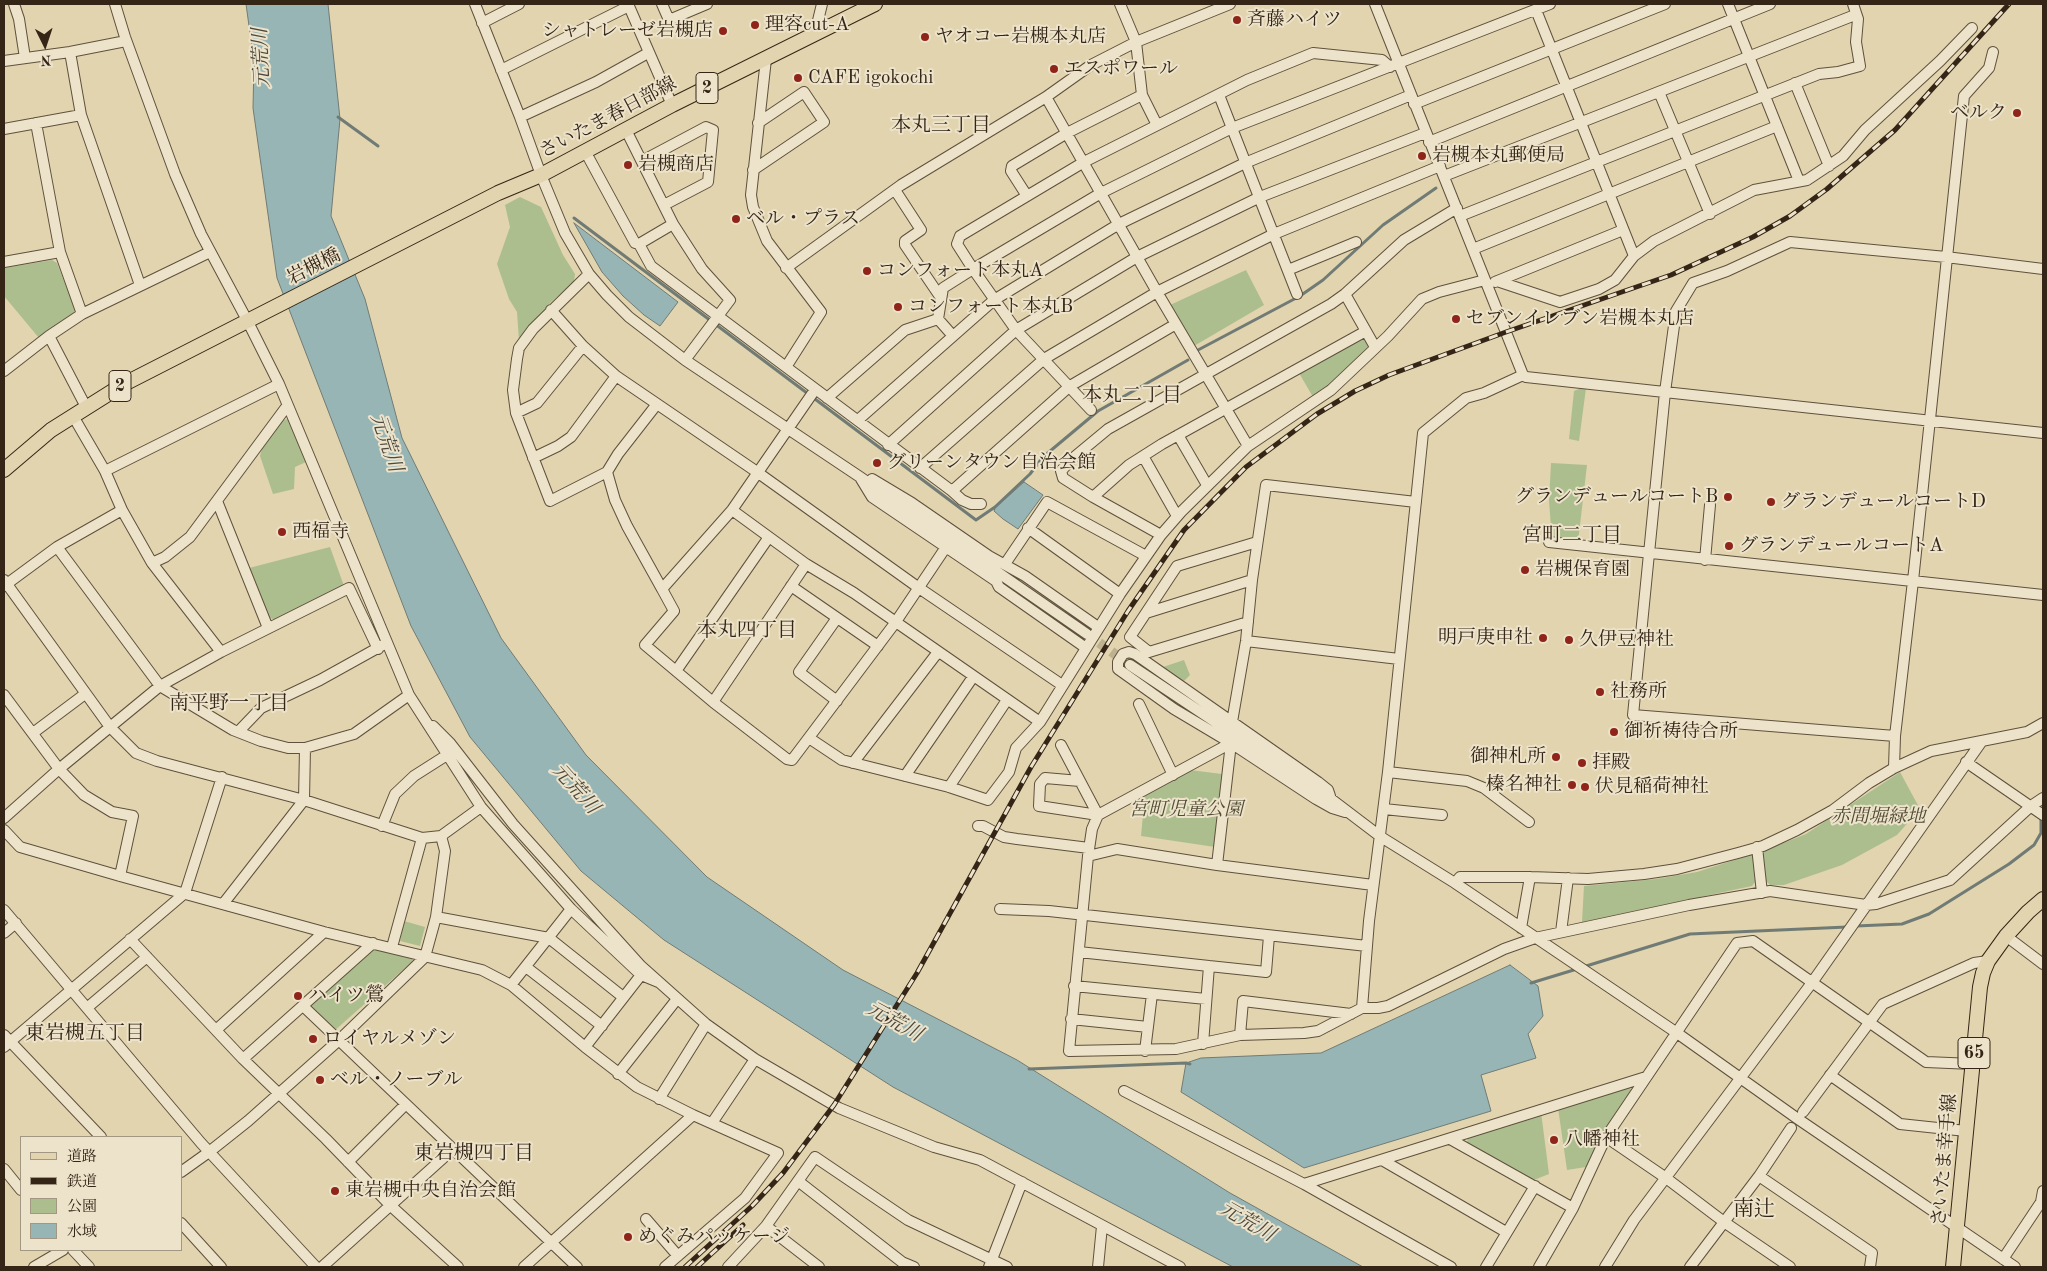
<!DOCTYPE html>
<html>
<head>
<meta charset="utf-8">
<style>
  body { margin:0 }
  #map { position:relative; width:2047px; height:1271px; overflow:hidden; background:#e1d4ae; font-family:"Old Standard TT","Noto Serif JP",serif }
  canvas { display:block }
  .frame { position:absolute; inset:0; border:5px solid #342517; pointer-events:none }
  .legend { position:absolute; left:20px; top:1136px; width:162px; height:115px; box-sizing:border-box; background:#ece3ca; border:1px solid #a29782; margin:0; padding:6px 9px; list-style:none; font-size:15px; color:#342517 }
  .legend li { display:flex; align-items:center; gap:10px; height:25px }
  .legend b { width:25px; border:1px solid #a29782 }
  .north { position:absolute; left:20px; top:20px; width:50px; height:50px; -webkit-text-stroke:4px #ece3ca; paint-order:stroke; rotate:176deg; font-size:14px; font-weight:700; line-height:20px; text-align:center; color:#342517 }
  .north::after { content:''; display:block; margin:auto; width:18px; height:22px; background:#342517; clip-path:polygon(50% 0,100% 100%,50% 72%,0 100%) }
</style>
</head>
<body>
<div id="map">
<canvas width="2047" height="1271"></canvas>
<div class="frame"></div>
<ul class="legend">
<li><b style="height:6px;background:#e1d4ae"></b>道路</li>
<li><b style="height:6px;background:#342517"></b>鉄道</li>
<li><b style="height:14px;background:#adbe8e"></b>公園</li>
<li><b style="height:14px;background:#98b5b5"></b>水域</li>
</ul>
<div class="north">N</div>
</div>
<script>
const ctx = document.querySelector('canvas').getContext('2d');
ctx.lineJoin = 'round';
function paint(path, color) { ctx.fillStyle = color; ctx.fill(path, 'evenodd'); }
const poly = rows => new Path2D(rows.map(r => 'M' + r).join(''));
function trace(path, color, width, dash) { ctx.strokeStyle = color; ctx.lineWidth = width; ctx.lineCap = dash ? 'butt' : 'round'; ctx.setLineDash(dash || []); ctx.stroke(path); }
function write(font, color, halo, rows, align = 'center') {
  ctx.font = font + ' "Old Standard TT","Noto Serif JP",serif'; ctx.lineWidth = 4; ctx.setLineDash([]); ctx.textBaseline = 'middle'; ctx.strokeStyle = halo; ctx.fillStyle = color; for (const [text, x, y, turn = 0] of rows) {
    ctx.save(); ctx.translate(x, y); ctx.rotate((+turn || 0) * Math.PI / 180); ctx.textAlign = isNaN(turn) ? turn : align; if (halo) ctx.strokeText(text, 0, 0); ctx.fillText(text, 0, 0); ctx.restore();
  }
}
paint(poly([
  [520,197,541,207,563,255,575,274,574,282,551,302,519,341,517,312,509,299,497,264,510,227,505,205],
  [52,260,57,263,75,309,73,318,39,338,4,296,4,268],
  [1246,270,1264,305,1194,346,1170,305],
  [1364,337,1369,347,1333,383,1313,397,1299,373],
  [1581,388,1586,388,1579,441,1569,439,1574,391],
  [289,419,306,462,295,467,294,489,273,494,260,456,263,444,282,420],
  [1551,463,1587,465,1578,542,1552,540,1549,501],
  [330,547,344,586,276,620,270,618,249,568],
  [1184,660,1190,675,1183,682,1163,667],
  [1190,770,1222,774,1215,847,1141,836,1145,793],
  [1900,772,1920,809,1897,835,1842,865,1784,885,1770,885,1766,881,1763,851,1806,834],
  [1753,854,1755,882,1752,886,1582,922,1584,886,1656,879,1697,872],
  [404,921,425,927,420,946,400,941],
  [374,949,412,959,413,961,333,1032,309,1010,310,1005],
  [1628,1085,1633,1092,1586,1167,1567,1170,1558,1108],
  [1541,1112,1549,1174,1534,1180,1467,1143,1468,1136]
]), '#adbe8e');
const water = poly([
  [246,4,328,4,340,119,331,216,365,299,402,438,501,638,586,755,707,877,843,970,1017,1060,1230,1193,1363,1267,1233,1267,893,1087,664,940,581,871,470,737,411,626,277,278,253,108,254,62,246,4],
  [574,223,678,302,660,326,644,315,623,296,602,272,574,223],
  [1024,482,1043,495,1018,529,1003,519,994,511,995,508,1024,482],
  [1510,965,1538,986,1543,1016,1528,1034,1536,1058,1481,1075,1491,1111,1304,1168,1181,1092,1186,1063,1201,1058,1321,1053,1510,965]
]);
paint(water, '#98b5b5');
trace(water, '#707b76', 1);
trace(poly([
  [338,117,378,146],
  [574,218,976,520,995,507,1030,474,1043,457,1098,411,1188,360],
  [1198,350,1300,296,1323,280,1383,225,1436,188],
  [1856,926,1902,924,1929,914,2009,864,2034,845,2041,833,2041,817],
  [1583,967,1690,934,1847,927],
  [1531,983,1577,969],
  [1029,1069,1186,1063,1190,1064]
]), '#707b76', 3);
trace(poly([
  [1087,634,1130,665]
]), '#beb190', 10, [10, 5]);
const minor = poly([
  [14,4,19,19,25,58],
  [115,4,125,37,175,174,201,234,248,322,279,384,409,695,481,807,571,909,641,975,658,982],
  [475,4,520,117,541,175,565,233,589,274,607,295,629,317,685,360,860,477,1087,634],
  [628,4,672,105],
  [662,4,669,20,707,4],
  [1120,4,1136,42,1142,95,1157,125],
  [1375,4,1523,375],
  [1728,4,1799,181],
  [1536,10,1634,256],
  [482,23,519,4],
  [815,33,822,4],
  [70,52,81,115,140,285],
  [766,59,751,195,753,207,767,241,821,312,786,367,952,491,1070,386,1176,324],
  [4,61,70,52,126,41],
  [501,70,629,6],
  [1795,83,1829,166],
  [1659,92,1710,214],
  [1219,95,1297,294],
  [1046,97,1157,292,1248,446],
  [1414,104,1665,4],
  [520,117,596,82,648,53],
  [36,123,60,252,82,314],
  [4,129,81,115],
  [626,130,673,224,702,269,730,300,685,360],
  [1429,142,1770,4],
  [585,151,635,243,639,244,651,266,786,367],
  [642,161,706,127,713,130,708,182,664,205],
  [753,170,824,122,804,92,758,123],
  [1444,176,1855,15],
  [895,190,921,230,905,241,905,245,941,298],
  [1027,196,1011,171,1012,166,1067,133,1142,95],
  [1460,216,1819,74,1838,72,1860,66,1856,42,1858,19,1853,4],
  [639,244,673,224],
  [1473,249,1777,126],
  [4,262,60,252],
  [786,268,901,185,1046,97,1091,65,1136,42,1230,4],
  [1288,270,1356,242],
  [589,274,533,329,519,348,517,359,513,390,516,413,550,501,607,472,618,454,657,404],
  [1497,281,1560,302,1599,289,1615,280,1634,256,1654,241,1754,190,1807,180,1843,156,1865,130,1940,61,1972,28],
  [1495,282,1623,230],
  [1345,294,1375,347],
  [551,310,583,346,616,376,757,472,919,588,1062,685],
  [938,319,953,336],
  [49,336,86,407],
  [4,371,49,336,82,314,210,252],
  [812,394,732,510,662,589,674,611,645,645,713,702,787,759,792,760,895,623,946,547],
  [827,398,905,330,938,319,943,288,973,269,957,244,960,236,1084,162,1247,80,1313,53,1382,60,1390,67],
  [1091,410,1016,330,973,269,1101,193,1232,128,1550,4],
  [516,413,537,403,583,346],
  [73,416,105,471,122,510,152,563,221,652],
  [858,420,994,300,1119,224,1245,163,1411,95],
  [1178,435,1207,485],
  [888,445,1016,330,1137,257,1260,197,1425,133],
  [1143,456,1177,516],
  [533,458,558,446,571,437,616,376],
  [920,468,1044,359,1157,292,1274,234,1440,166],
  [105,471,279,384],
  [607,472,615,500,627,526,662,589],
  [861,479,872,497,996,581,999,587,1086,648],
  [872,479,912,503,989,556,1025,576,1098,627],
  [952,491,962,500,971,504,981,504],
  [1093,497,1129,465,1162,444,1366,331],
  [217,501,268,628],
  [732,510,806,564,854,593,1040,722],
  [1028,528,1120,594],
  [1161,535,1093,497,1063,478,1061,471,1073,458,1108,429,1331,304,1345,294,1404,240,1457,208],
  [1549,542,2043,595],
  [57,547,160,686,233,730,261,741,288,748,305,748,354,734,409,695],
  [1705,560,1710,505],
  [152,563,165,557,190,537,287,406],
  [1005,564,1047,502,1146,556],
  [4,580,110,727,136,753,157,761,304,800,422,838,441,836,481,807],
  [4,586,57,547,122,510],
  [791,586,878,646],
  [1146,613,1252,580],
  [1248,622,1149,652,1130,637,1177,566,1257,542],
  [1246,641,1399,659],
  [1130,665,1331,799,1381,837,1455,883,1677,1033,1798,1119,2015,1267],
  [676,671,769,537],
  [4,695,59,769,84,795,112,812,133,816,120,876],
  [837,701,799,672,837,618],
  [713,702,806,564],
  [1139,704,1173,775],
  [1232,722,1246,641,1252,580,1266,485,1416,502],
  [433,726,450,743,513,824,641,966,706,1024,755,1059,839,1108,934,1147,980,1160,1180,1267],
  [238,732,261,708,320,680,383,645],
  [33,733,85,694],
  [1895,736,1633,715,1665,392,1676,311,1693,283,1727,271,1790,242,1946,257,2043,269],
  [809,738,842,760,949,787,988,800,1009,772,1016,748,1040,722,1120,594,1161,535,1181,512,1248,446,1331,390,1388,336,1422,299,1439,292,1485,280],
  [1231,743,1098,815,1092,829,1088,856,1069,1051,1176,1049,1240,1035,1304,1033,1318,1031,1362,1008,1378,1008,1388,1006,1504,949,1535,938,1689,905,1770,891,1866,905,1876,904,1950,880,2031,806,2043,798],
  [1061,745,1098,815],
  [1966,762,2043,815],
  [853,763,938,652],
  [1894,768,1895,736,1913,581,1964,96,1989,68,1993,52],
  [1388,772,1467,781,1484,788,1529,822],
  [905,776,973,677],
  [1080,781,1045,778,1040,784,1039,806,1098,815],
  [949,787,1007,700],
  [1330,796,1328,790,1318,782,1135,654,1129,652,1123,654,1118,662,1118,669,1174,709,1231,743,1316,799,1332,808,1345,812],
  [1384,809,1442,815],
  [4,818,59,769,160,686,221,652,349,588,378,649],
  [382,826,395,794,414,776,447,755],
  [978,826,983,826,1004,837,1017,839,1089,848],
  [4,830,20,847,120,876,324,932,482,970,511,985,585,1047,637,1087,693,1115,778,1153,745,1198,665,1267],
  [1757,847,1762,893],
  [1088,856,1117,849,1217,865,1373,885],
  [1217,865,1231,743],
  [1455,883,1460,877,1530,877,1588,879,1644,874,1677,869,1738,853,1763,846,1797,830,1833,810,1869,783,1894,768,1931,751,2027,732,2043,723],
  [223,904,304,800,305,748],
  [1000,909,1049,911,1367,946],
  [4,910,201,1143,316,1267],
  [436,917,549,938,623,997],
  [1521,928,1530,877],
  [1561,932,1568,878],
  [4,933,16,923],
  [2006,936,2043,964],
  [130,939,243,1059,326,1139,391,1206,458,1267],
  [392,947,422,838],
  [1079,952,1209,966],
  [526,967,602,1026],
  [511,985,571,909],
  [1074,986,1206,999],
  [303,1006,577,1267],
  [88,1007,147,957],
  [1362,1008,1369,921,1388,772,1423,433,1466,398,1484,393,1523,375,1526,377,2043,433],
  [1071,1019,1148,1027],
  [216,1030,324,932],
  [4,1035,101,1137],
  [1240,1035,1243,1001,1351,1014],
  [1203,1044,1209,966,1266,972,1269,936],
  [4,1047,185,893,222,777],
  [585,1047,641,975],
  [1145,1051,1152,994],
  [243,1059,373,943],
  [618,1074,677,999],
  [1830,1075,1900,1124,1966,1131],
  [1124,1091,1304,1184,1451,1267],
  [659,1099,706,1024],
  [1803,1112,1883,1004,1974,963,1988,961],
  [712,1123,755,1059],
  [1606,1137,1666,1178,1724,1222,1790,1267],
  [1450,1139,1573,1208],
  [1382,1160,1506,1232],
  [348,1162,405,1105],
  [4,1169,21,1190],
  [181,1172,209,1152,248,1121,338,1041,425,957,436,917,445,851,441,836],
  [1759,1176,1872,1253,1870,1267],
  [798,1181,902,1262,914,1267],
  [1304,1184,1646,1077],
  [646,1219,678,1256],
  [181,1223,221,1267],
  [766,1226,819,1267],
  [73,1250,89,1267],
  [2003,1259,2041,1202,2043,1191],
  [34,1267,63,1250],
  [322,1267,452,1150],
  [524,1267,693,1115],
  [728,1267,766,1226,815,1157,908,1220,1007,1267],
  [989,1267,1022,1182],
  [1098,1267,1102,1226],
  [1486,1267,1535,1186],
  [1539,1267,1573,1208,1606,1137,1737,943,1753,941,1926,1062,1973,1064],
  [1605,1267,1634,1220,1811,984,1982,741],
  [1690,1267,1759,1176,1791,1128]
]);
const major = poly([
  [4,470,51,430,124,384,498,193,541,175,672,105,875,4],
  [1953,1267,1980,987,1983,973,1988,961,2006,936,2028,912,2043,899]
]);
trace(minor, '#5f513d', 12);
trace(major, '#342517', 16);
trace(minor, '#ece3ca', 10);
trace(major, '#e1d4ae', 14);
const rail = poly([
  [685,1267,752,1206,783,1173,834,1105,917,973,1031,767,1128,611,1184,530,1246,467,1317,414,1355,391,1389,375,1506,332,1671,275,1753,237,1790,216,1827,189,1895,130,2009,4],
  [697,1267,743,1225]
]);
trace(rail, '#342517', 5);
trace(rail, '#ece3ca', 3, [9]);
for (const [x, y, r, color] of [
  [1237,20,5,"#8f2418"],
  [755,25,5,"#8f2418"],
  [723,31,5,"#8f2418"],
  [925,37,5,"#8f2418"],
  [1054,69,5,"#8f2418"],
  [798,78,5,"#8f2418"],
  [2017,113,5,"#8f2418"],
  [1422,156,5,"#8f2418"],
  [628,165,5,"#8f2418"],
  [736,219,5,"#8f2418"],
  [867,271,5,"#8f2418"],
  [898,307,5,"#8f2418"],
  [1456,319,5,"#8f2418"],
  [877,463,5,"#8f2418"],
  [1728,497,5,"#8f2418"],
  [1771,502,5,"#8f2418"],
  [282,532,5,"#8f2418"],
  [1729,546,5,"#8f2418"],
  [1525,570,5,"#8f2418"],
  [1543,638,5,"#8f2418"],
  [1569,640,5,"#8f2418"],
  [1600,692,5,"#8f2418"],
  [1614,732,5,"#8f2418"],
  [1556,757,5,"#8f2418"],
  [1582,763,5,"#8f2418"],
  [1572,785,5,"#8f2418"],
  [1585,787,5,"#8f2418"],
  [298,996,5,"#8f2418"],
  [313,1039,5,"#8f2418"],
  [320,1080,5,"#8f2418"],
  [1554,1140,5,"#8f2418"],
  [335,1191,5,"#8f2418"],
  [628,1237,5,"#8f2418"]
]) { const dot = new Path2D(); dot.arc(x, y, r, 0, 2 * Math.PI); ctx.fillStyle = color; ctx.fill(dot); trace(dot, '#ece3ca', 2); }
for (const [x, y, w] of [
  [707,88,22],
  [120,386,22],
  [1974,1053,32]
]) { const box = new Path2D(); box.roundRect(x - w / 2, y - 15.5, w, 31, 4); ctx.fillStyle = '#ece3ca'; ctx.fill(box); trace(box, '#342517', 1); }
write('bold 18px', '#342517', null, [
  ["2",707,88],
  ["2",120,386],
  ["65",1974,1053]
]);
write('19px', '#342517', '#ece3ca', [
  ["斉藤ハイツ",1247,20],
  ["理容cut-A",765,25],
  ["シャトレーゼ岩槻店",713,31,"right"],
  ["ヤオコー岩槻本丸店",935,37],
  ["エスポワール",1064,69],
  ["CAFE igokochi",808,78],
  ["ベルク",2007,113,"right"],
  ["岩槻本丸郵便局",1432,156],
  ["岩槻商店",638,165],
  ["ベル・プラス",746,219],
  ["コンフォート本丸A",877,271],
  ["コンフォート本丸B",908,307],
  ["セブンイレブン岩槻本丸店",1466,319],
  ["グリーンタウン自治会館",887,463],
  ["グランデュールコートB",1718,497,"right"],
  ["グランデュールコートD",1781,502],
  ["西福寺",292,532],
  ["グランデュールコートA",1739,546],
  ["岩槻保育園",1535,570],
  ["明戸庚申社",1533,638,"right"],
  ["久伊豆神社",1579,640],
  ["社務所",1610,692],
  ["御祈祷待合所",1624,732],
  ["御神札所",1546,757,"right"],
  ["拝殿",1592,763],
  ["榛名神社",1562,785,"right"],
  ["伏見稲荷神社",1595,787],
  ["ハイツ鶯",308,996],
  ["ロイヤルメゾン",323,1039],
  ["ベル・ノーブル",330,1080],
  ["八幡神社",1564,1140],
  ["東岩槻中央自治会館",345,1191],
  ["めぐみパッケージ",638,1237]
], 'left');
write('19px', '#342517', '#ece3ca', [
  ["さいたま春日部線",608,118,-28],
  ["岩槻橋",314,267,-27],
  ["さいたま幸手線",1945,1160,-85]
]);
write('italic 19px', '#524b35', '#ece3ca', [
  ["宮町児童公園",1186,810],
  ["赤間堀緑地",1878,817]
]);
write('italic 20px', '#4d493e', '#ece3ca', [
  ["元荒川",262,58,-93],
  ["元荒川",386,443,71],
  ["元荒川",575,789,48],
  ["元荒川",894,1022,29],
  ["元荒川",1247,1222,30]
]);
write('20px', '#342517', '#ece3ca', [
  ["本丸三丁目",941,126],
  ["本丸二丁目",1132,396],
  ["宮町二丁目",1572,536],
  ["本丸四丁目",747,631],
  ["南平野一丁目",229,704],
  ["東岩槻五丁目",85,1034],
  ["東岩槻四丁目",474,1154]
]);
write('21px', '#342517', '#ece3ca', [
  ["南辻",1754,1209]
]);
</script>
</body>
</html>
